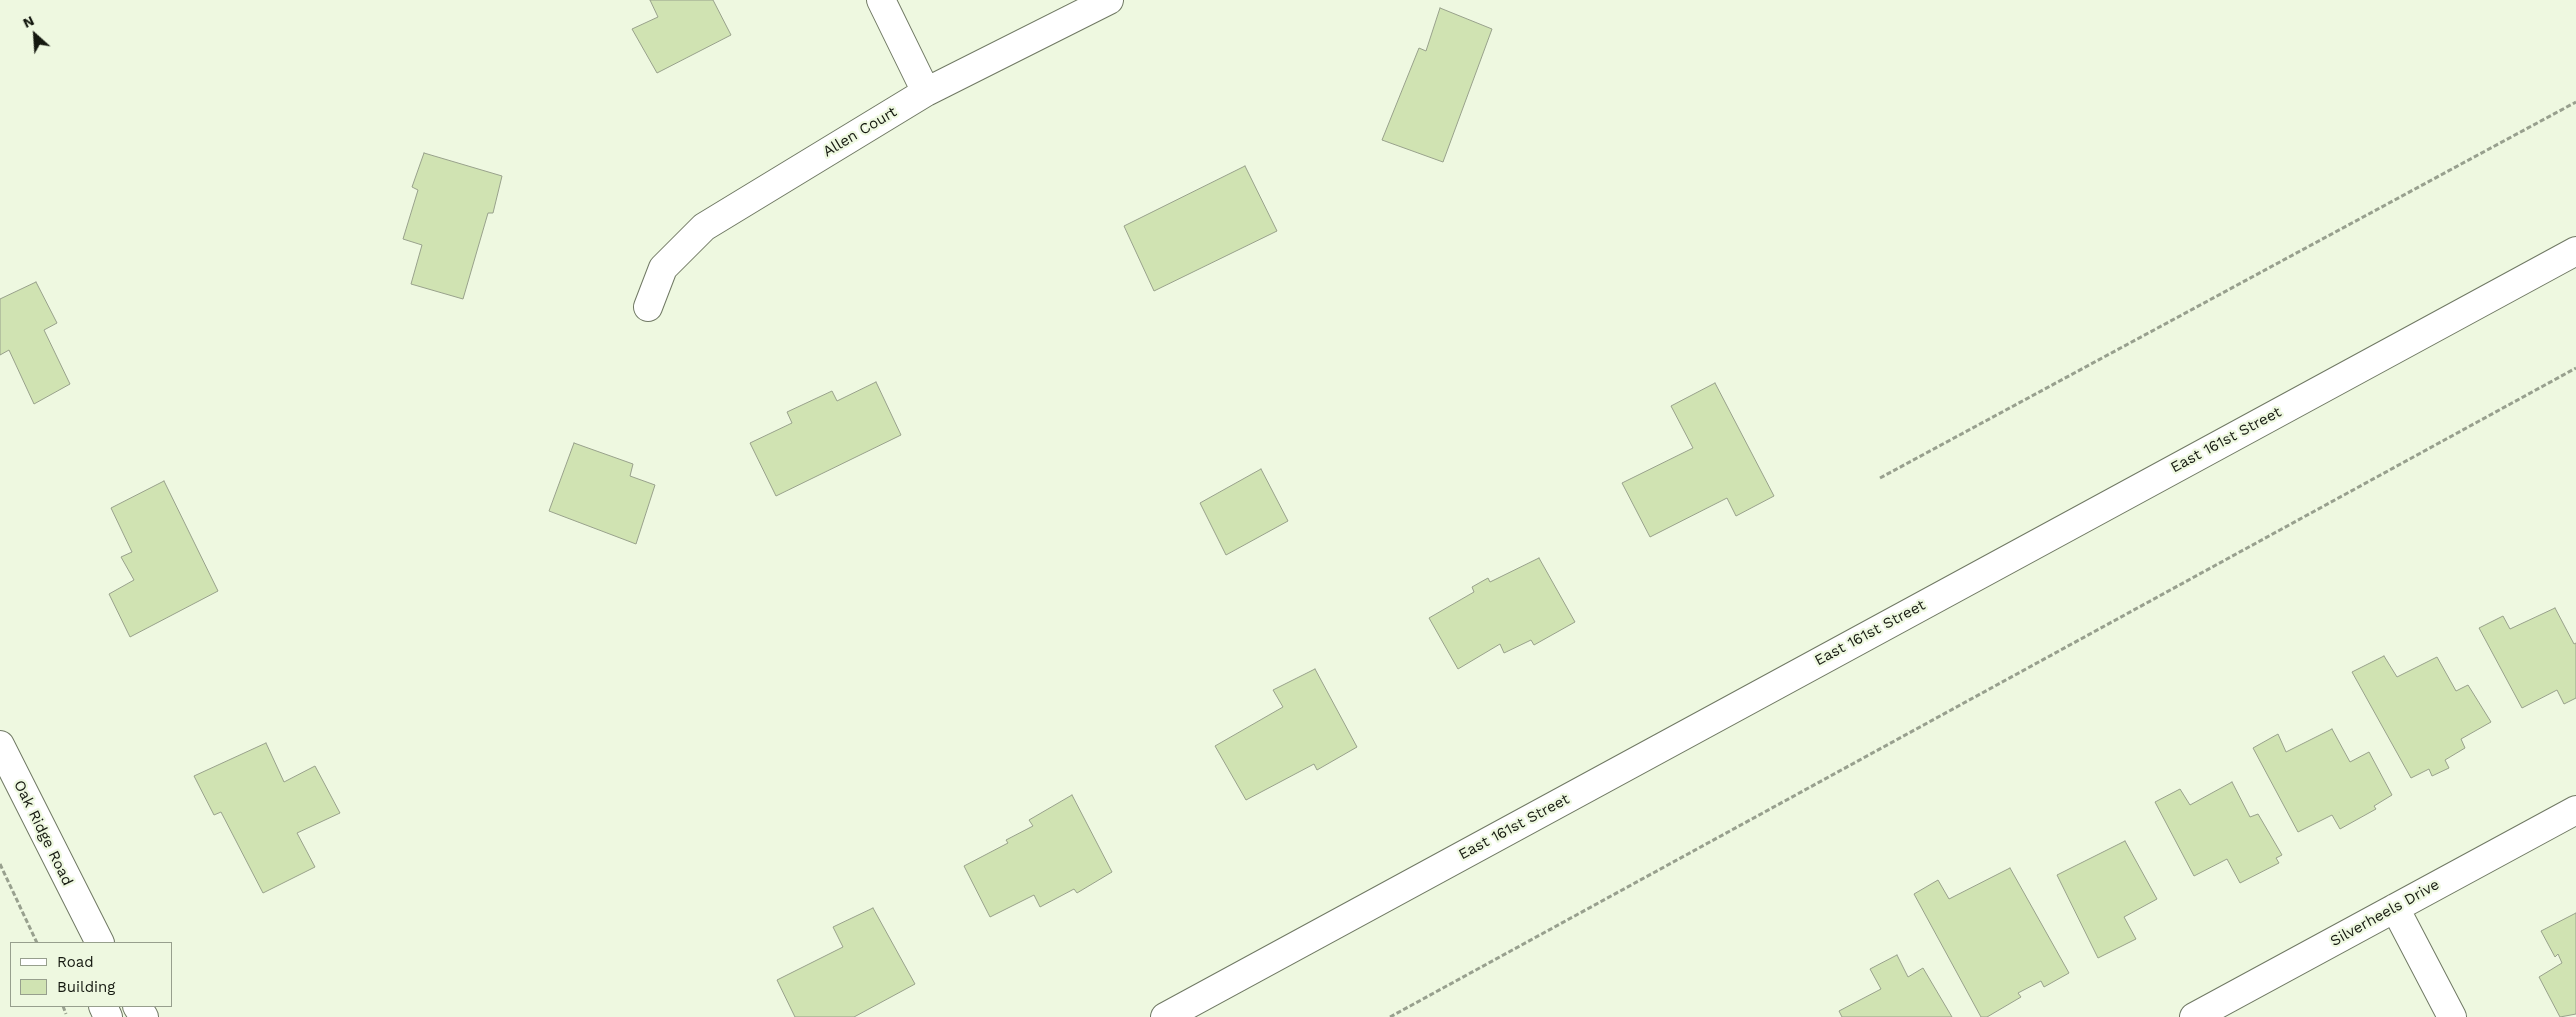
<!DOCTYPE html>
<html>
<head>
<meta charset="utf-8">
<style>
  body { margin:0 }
  #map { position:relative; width:2576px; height:1017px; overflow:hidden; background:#eef8e0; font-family:"Work Sans",sans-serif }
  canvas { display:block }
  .legend { position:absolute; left:10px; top:942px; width:162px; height:65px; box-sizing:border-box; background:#eef8e0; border:1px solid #979f8d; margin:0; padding:6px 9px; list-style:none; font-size:15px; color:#151910 }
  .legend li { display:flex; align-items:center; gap:10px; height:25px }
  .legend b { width:25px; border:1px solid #979f8d }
  .north { position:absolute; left:10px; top:10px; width:50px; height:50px; -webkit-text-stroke:4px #eef8e0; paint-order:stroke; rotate:334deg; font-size:14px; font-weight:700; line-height:20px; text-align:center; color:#151910 }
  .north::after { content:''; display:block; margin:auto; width:18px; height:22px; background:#151910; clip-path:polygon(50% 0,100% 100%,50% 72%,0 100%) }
</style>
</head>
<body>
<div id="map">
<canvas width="2576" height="1017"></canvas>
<ul class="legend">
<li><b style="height:6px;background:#fff"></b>Road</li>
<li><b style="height:14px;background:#d0e3b2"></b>Building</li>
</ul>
<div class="north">N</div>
</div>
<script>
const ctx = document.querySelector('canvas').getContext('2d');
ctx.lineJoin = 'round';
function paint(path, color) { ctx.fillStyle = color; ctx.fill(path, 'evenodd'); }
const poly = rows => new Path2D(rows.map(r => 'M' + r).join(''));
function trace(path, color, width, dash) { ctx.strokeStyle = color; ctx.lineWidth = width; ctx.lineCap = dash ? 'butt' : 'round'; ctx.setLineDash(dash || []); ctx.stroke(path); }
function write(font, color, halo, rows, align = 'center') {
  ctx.font = font + ' "Work Sans",sans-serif'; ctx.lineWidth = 4.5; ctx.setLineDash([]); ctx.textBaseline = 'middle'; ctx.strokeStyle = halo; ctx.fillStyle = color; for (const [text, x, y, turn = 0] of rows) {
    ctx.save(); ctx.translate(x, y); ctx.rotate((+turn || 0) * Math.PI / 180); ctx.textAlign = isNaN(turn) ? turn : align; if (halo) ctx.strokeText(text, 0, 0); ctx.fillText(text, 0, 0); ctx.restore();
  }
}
const building = poly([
  [650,0,713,0,731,35,657,73,632,29,658,17,650,0],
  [1440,8,1492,29,1443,162,1382,140,1419,48,1426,51,1440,8],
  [424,153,502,176,493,213,488,213,463,299,411,284,422,245,403,239,418,190,412,187,424,153],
  [1245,166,1277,231,1154,291,1124,226,1245,166],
  [36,282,57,323,44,330,70,384,34,404,9,350,0,355,0,299,36,282],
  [876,382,901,435,776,496,750,443,792,423,787,412,832,391,837,401,876,382],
  [1715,383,1774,496,1736,516,1727,498,1650,537,1622,483,1693,448,1671,406,1715,383],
  [574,443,633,464,630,476,655,485,636,544,549,511,574,443],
  [1261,469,1288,521,1226,555,1200,503,1261,469],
  [164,481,218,591,130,637,109,594,134,580,121,557,132,552,111,508,164,481],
  [1539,558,1575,622,1534,645,1531,640,1504,653,1500,644,1458,669,1429,618,1474,592,1472,587,1488,578,1490,582,1539,558],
  [2555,608,2574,644,2576,643,2576,698,2564,704,2557,690,2522,708,2479,628,2503,616,2510,629,2555,608],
  [2384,656,2397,677,2437,657,2456,691,2468,685,2491,722,2461,739,2465,748,2445,760,2449,768,2432,776,2429,769,2411,778,2352,672,2384,656],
  [1315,669,1357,747,1317,770,1314,764,1246,800,1215,746,1283,707,1273,690,1315,669],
  [2332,729,2350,762,2369,752,2392,795,2374,806,2376,809,2340,829,2332,815,2298,832,2253,748,2278,734,2286,752,2332,729],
  [266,743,284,782,315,766,340,813,297,833,315,867,263,893,221,812,214,815,194,776,266,743],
  [2232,782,2250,817,2258,814,2282,855,2276,858,2279,863,2240,883,2227,859,2194,876,2155,802,2180,789,2190,805,2232,782],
  [1072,795,1112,872,1077,893,1074,889,1040,907,1034,895,990,917,964,866,1008,843,1006,840,1033,826,1029,820,1072,795],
  [2125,841,2157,899,2124,917,2136,939,2098,958,2057,875,2125,841],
  [2010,868,2069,973,2044,987,2041,981,2018,993,2021,997,1987,1017,1981,1017,1914,894,1938,880,1949,899,2010,868],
  [873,908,915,984,854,1017,795,1017,777,980,843,947,833,927,873,908],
  [2576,913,2576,1014,2560,1017,2539,977,2562,963,2558,954,2555,957,2541,931,2576,913],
  [1897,955,1908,977,1923,968,1952,1017,1842,1017,1839,1011,1881,989,1870,969,1897,955]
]);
paint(building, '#d0e3b2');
trace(building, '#98a18b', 1);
const minor = poly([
  [881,0,926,92],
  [648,307,663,268,704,227,926,92,1109,0],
  [2395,908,2452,1017],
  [2194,1017,2576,810]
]);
const tertiary = poly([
  [0,745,100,943],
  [103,1006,108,1017],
  [137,1006,144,1017],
  [1165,1017,2576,251]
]);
trace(minor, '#707964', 30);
trace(tertiary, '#707964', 30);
trace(poly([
  [1880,478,2576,102],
  [0,864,37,943],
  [63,1006,66,1014],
  [1390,1017,2576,368]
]), '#98a08e', 3, [5, 2.5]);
trace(minor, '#fff', 28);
trace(tertiary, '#fff', 28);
write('15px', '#151910', '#eef8e0', [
  ["Allen Court",860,132,-31],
  ["East 161st Street",2226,440,-28],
  ["East 161st Street",1870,633,-28],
  ["East 161st Street",1514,827,-28],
  ["Oak Ridge Road",43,833,64],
  ["Silverheels Drive",2385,913,-29]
]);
</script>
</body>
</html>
